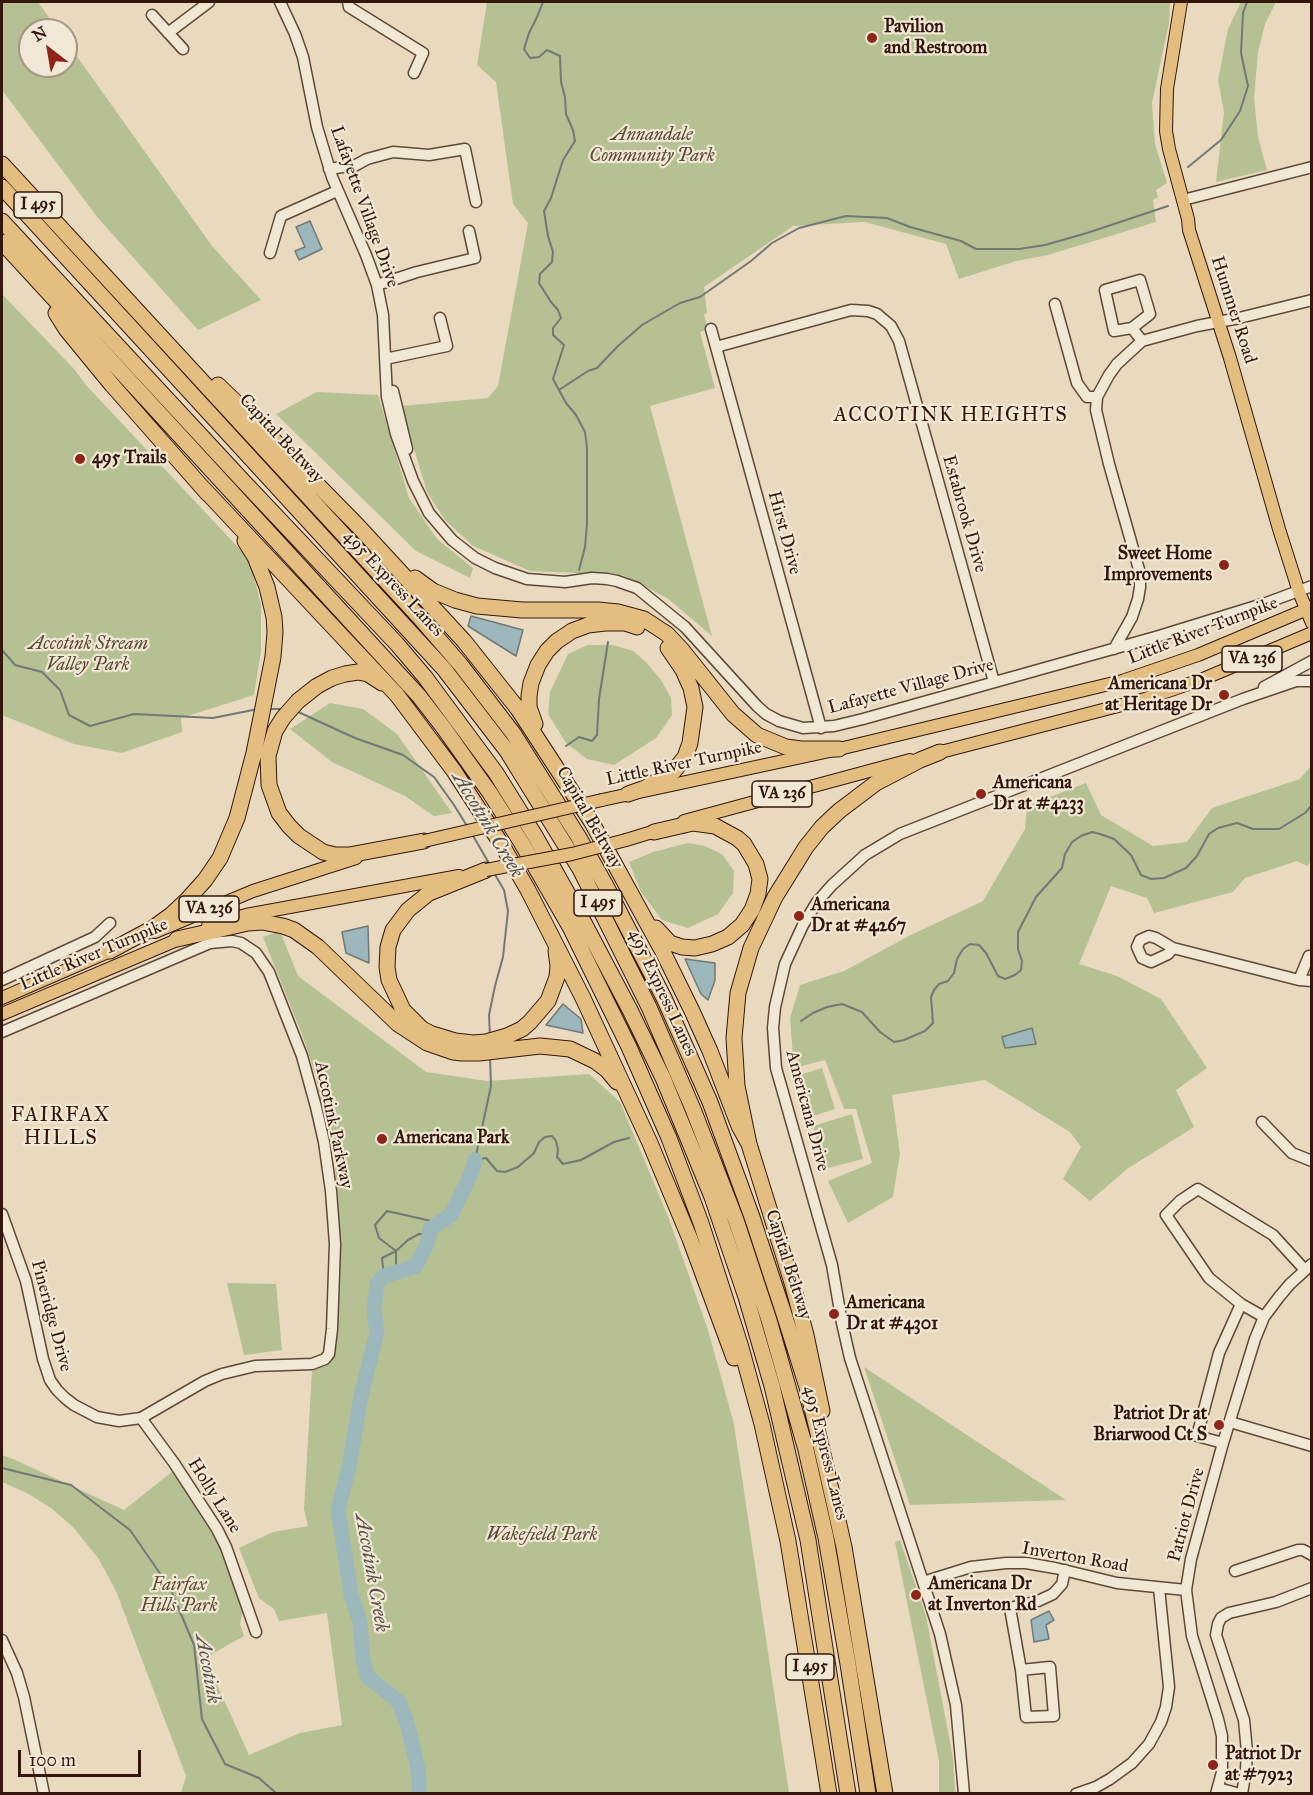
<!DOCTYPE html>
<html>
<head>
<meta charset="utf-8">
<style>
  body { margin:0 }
  #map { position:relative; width:1313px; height:1795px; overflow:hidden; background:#e9dabf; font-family:"IM FELL Great Primer",serif }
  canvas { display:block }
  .frame { position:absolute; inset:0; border:3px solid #33170a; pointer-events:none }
  .north { position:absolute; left:18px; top:18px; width:60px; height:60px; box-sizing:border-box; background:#f1e7d5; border:2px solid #a59484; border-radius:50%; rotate:329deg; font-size:16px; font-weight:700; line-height:24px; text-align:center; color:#33170a }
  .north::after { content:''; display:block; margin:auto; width:21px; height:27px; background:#8f2418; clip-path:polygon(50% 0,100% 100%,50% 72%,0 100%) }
  .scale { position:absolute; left:18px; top:1750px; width:123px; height:27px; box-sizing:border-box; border:3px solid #33170a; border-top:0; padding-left:8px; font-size:18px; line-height:21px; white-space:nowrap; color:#33170a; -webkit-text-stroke:4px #f1e7d5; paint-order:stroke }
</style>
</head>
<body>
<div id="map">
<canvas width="1313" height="1795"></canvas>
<div class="frame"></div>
<div class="north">N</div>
<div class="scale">100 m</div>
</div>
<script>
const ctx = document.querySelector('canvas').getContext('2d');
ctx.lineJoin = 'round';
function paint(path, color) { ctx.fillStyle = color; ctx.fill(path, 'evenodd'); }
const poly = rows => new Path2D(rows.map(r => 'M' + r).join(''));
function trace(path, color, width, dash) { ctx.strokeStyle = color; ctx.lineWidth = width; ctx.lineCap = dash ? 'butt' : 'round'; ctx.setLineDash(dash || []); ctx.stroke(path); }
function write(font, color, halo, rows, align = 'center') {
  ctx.font = font + ' "IM FELL Great Primer",serif'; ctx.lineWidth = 4.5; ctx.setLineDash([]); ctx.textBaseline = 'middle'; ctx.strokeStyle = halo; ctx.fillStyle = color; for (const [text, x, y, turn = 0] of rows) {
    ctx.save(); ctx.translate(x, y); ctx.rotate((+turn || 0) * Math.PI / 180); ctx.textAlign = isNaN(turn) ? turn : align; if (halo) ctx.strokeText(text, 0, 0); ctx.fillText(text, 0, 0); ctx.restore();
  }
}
paint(poly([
  [2,2,38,2,58,30,30,30,30,66,66,66,66,41,212,246,261,300,198,330,98,218,2,90],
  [487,2,1170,2,1169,23,1152,103,1155,144,1167,183,1156,190,1158,197,1153,200,1156,222,1048,255,1016,261,959,279,946,244,865,222,793,226,704,287,707,313,704,315,708,329,700,332,715,388,650,406,712,636,667,598,623,575,530,571,478,548,472,545,445,520,427,492,401,406,488,398,498,386,528,223,513,204,496,82,477,65],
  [1241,2,1276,2,1265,24,1258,52,1254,98,1258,137,1267,170,1216,182,1224,112,1218,80,1228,29],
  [2,294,74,369,86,385,249,559,261,605,261,651,254,695,181,718,182,732,122,753,74,744,2,715],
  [317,392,378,395,409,498,437,539,473,568,470,578,416,551,276,414],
  [588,645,613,645,633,651,646,662,661,680,671,698,672,715,656,738,614,765,587,759,566,743,548,714,550,692,568,654],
  [330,703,363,709,397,734,452,813,434,816,405,796,332,762,290,729],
  [1311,766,1312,860,1307,866,1297,861,1245,878,1233,892,1154,913,1147,898,1111,886,1079,964,1117,976,1161,999,1207,1068,1176,1090,1194,1127,1127,1169,1090,1201,1063,1179,1081,1147,1070,1132,985,1080,892,1095,900,1154,893,1197,848,1223,828,1181,872,1163,856,1109,844,1109,825,1060,794,1068,790,1018,800,985,844,971,911,935,983,901,1025,829,1027,806,1086,783,1101,815,1153,846,1187,842,1212,808,1300,779],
  [688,843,705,846,722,854,734,871,733,893,718,914,688,928,662,920,641,892,629,862,653,852],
  [280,931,298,976,426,1072,487,1081,589,1074,620,1102,669,1219,708,1330,734,1424,789,1793,181,1793,186,1776,116,1591,98,1558,73,1527,51,1508,29,1494,2,1482,2,1455,13,1459,124,1510,173,1471,195,1505,222,1550,235,1579,244,1606,240,1624,244,1636,205,1658,249,1755,300,1733,342,1725,327,1613,279,1621,274,1609,259,1598,239,1548,273,1532,308,1526,304,1509,312,1371,330,1364,336,1347,340,1251,338,1195,333,1146,326,1154,316,1077,303,1037,263,937],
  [822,1068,835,1109,810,1117,797,1076],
  [852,1114,863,1159,824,1169,813,1126],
  [227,1283,276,1284,282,1350,244,1355],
  [864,1367,973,1439,1066,1500,910,1505],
  [900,1540,926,1616,953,1758,955,1793,939,1793,939,1761,895,1542]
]), '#b5c093');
const water = poly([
  [310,221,322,249,299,260,295,251,305,247,296,227,310,221],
  [471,616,523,630,516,656,468,626,471,616],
  [368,926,369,963,346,953,342,932,368,926],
  [685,959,715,963,715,980,708,1000,701,994,685,959],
  [563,1004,581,1019,583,1033,546,1025,563,1004],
  [1032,1028,1036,1044,1005,1048,1002,1037,1032,1028],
  [1049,1611,1054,1620,1046,1625,1049,1639,1034,1642,1031,1620,1049,1611]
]);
paint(water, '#9cb8bc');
trace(water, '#727875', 1.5);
trace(poly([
  [543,2,537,17,529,33,524,49,530,58,539,57,547,50,560,56,561,82,565,97,566,114,573,130,575,141,563,160,551,198,544,211,548,236,553,252,552,262,540,274,539,283,551,302,558,310,561,318,553,328,553,335,564,345,553,379,566,403,576,415,585,432,587,448,587,524,585,547,579,570],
  [1188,167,1221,140,1240,111,1248,86,1241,53,1243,13,1247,2],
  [559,390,588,371,597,368,618,346,642,325,680,303,700,297,751,261,772,243,799,228,846,216,887,218,910,227,961,241,976,249,1019,249,1045,245,1087,233,1168,206],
  [2,650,15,665,42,672,60,690,69,715,90,726,134,714,213,718,258,709],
  [270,709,282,709],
  [296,711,355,738,403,755,434,777,454,805,467,826],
  [566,746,579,737,592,741,597,735,599,699,608,642],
  [472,834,490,865],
  [801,1021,813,1013,827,1007,842,1004,862,1012,880,1032,894,1042,904,1040,925,1031,933,1023,931,997,934,990,939,984,948,981,954,973,957,959,963,949,970,944,979,945,986,953,998,976,1005,979,1015,975,1021,970,1022,961,1018,949,1018,932,1036,897,1062,868,1065,854,1072,842,1081,836,1092,832,1100,834,1114,839,1131,855,1141,875,1151,879,1164,878,1186,868,1197,856,1209,834,1218,828,1237,823,1253,829,1279,829,1305,813,1312,805],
  [490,1036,489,1015,495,986,503,957,508,911,504,890,494,873],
  [490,1057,491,1086,475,1160,486,1158,497,1171,505,1172,518,1167,534,1153,539,1142,545,1137,552,1136,556,1141,558,1150,557,1157,563,1164,581,1160,614,1142,629,1138],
  [396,1272,396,1251,379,1238,375,1225,387,1211,440,1223],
  [384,1276,382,1258,396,1251,408,1240,419,1234,430,1234],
  [2,1468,71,1485,130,1530,170,1588,194,1645,202,1719,225,1764,259,1778,277,1794]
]), '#727875', 2);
trace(poly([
  [419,1794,419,1778,417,1764,407,1723,399,1702,368,1677,363,1661,360,1622,351,1594,338,1510,349,1467,361,1396,377,1332,374,1310,377,1284,384,1276,416,1266,428,1242,430,1229,451,1215,471,1174,475,1160]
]), '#9cb8bc', 15);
const minor = poly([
  [280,2,295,34,303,57,317,127,332,177,366,255,377,285,383,315,387,397,396,434,413,481,429,513,452,540,475,558,495,568,527,579,565,582,592,578,607,579,617,581,637,588,685,627,757,706,766,714,779,721,803,728,834,726,863,719,1159,636,1266,603,1312,586],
  [348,2,349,7,423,53,414,73],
  [152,15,183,49],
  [168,33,209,2],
  [329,169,356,165,367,159,393,152,429,155,465,149,476,202],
  [1183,200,1312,167],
  [270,253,281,216,337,191],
  [377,285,417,272,475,258,469,231],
  [1055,304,1077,383,1087,397,1097,397],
  [1132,328,1150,314,1140,280,1105,290,1114,331,1132,328,1142,341],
  [711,329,821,728],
  [716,347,851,310,868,311,877,314,891,326,899,341,994,682],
  [385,359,447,346,440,318],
  [393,391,407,449],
  [1114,649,1132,617,1138,599,1140,587,1140,573,1109,464,1096,410,1097,397,1109,375,1117,364,1142,341,1197,326,1239,318,1312,300],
  [1264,687,1312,661],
  [1173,948,1168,954,1151,962,1142,958,1137,947,1140,940,1149,936,1156,938,1173,948,1299,980,1309,956,1312,956],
  [2,980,95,937,110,923],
  [1299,980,1312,981],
  [2,1032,210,943,232,941,241,943,256,953,269,972,302,1056,316,1107,324,1142,331,1191,335,1244,332,1329,329,1354,325,1359,312,1364,255,1366,222,1374,205,1381,141,1418,119,1421,97,1417,74,1405,65,1398,57,1390,50,1380,43,1359,26,1281,2,1214],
  [1262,1122,1292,1153,1312,1161],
  [1264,1317,1241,1304,1209,1278,1166,1215,1180,1201,1198,1189,1273,1235,1305,1270],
  [141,1418,174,1463,217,1529,226,1547,256,1632],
  [1230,1422,1312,1446],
  [1223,1443,1197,1436,1219,1353,1241,1304],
  [1235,1571,1298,1550,1303,1550,1312,1555],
  [923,1582,971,1567,1006,1563,1026,1563,1055,1568,1117,1583,1186,1590],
  [2,1640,17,1673,24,1697,44,1794],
  [1021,1670,1050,1667,1054,1716,1026,1717,1021,1670,1010,1608,1038,1601,1053,1594,1062,1584,1065,1570],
  [1218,1788,1240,1794],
  [964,1794,956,1705,940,1634,850,1358,842,1323,832,1265,776,1068,773,1028,775,1007,785,964,803,925,817,902,832,885,865,855,900,834,1243,699,1296,681,1312,681],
  [1076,1794,1096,1787,1110,1779,1132,1763,1149,1744,1161,1722,1166,1707,1169,1687,1159,1588],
  [1216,1794,1222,1772,1222,1736,1218,1719,1192,1636,1186,1590,1191,1559,1223,1443,1255,1339,1264,1317,1279,1297,1290,1284,1312,1264],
  [1242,1794,1246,1769,1247,1752,1244,1720,1216,1635,1218,1624,1221,1618,1229,1613,1276,1602,1312,1588]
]);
const major = poly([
  [1181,2,1167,89,1166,131,1169,149,1188,219,1189,230,1230,358,1279,529,1299,592,1312,623],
  [933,754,1145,699,1203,679,1312,633],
  [602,800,839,749,1122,681,1198,655,1312,607],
  [684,821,910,760],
  [626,840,662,829],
  [208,926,246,915,459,876],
  [155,932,253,891,356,858],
  [2,998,117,948],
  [2,1014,184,937]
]);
const highway = poly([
  [2,164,421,619,460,664,513,733,578,836,606,886,664,998,710,1102,752,1217,784,1314,807,1387,826,1467,844,1547,885,1794],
  [2,187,444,669,507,751,580,869,649,1007,693,1109,736,1220,769,1320,806,1450,826,1538,848,1664,868,1794],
  [2,221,244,482,397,644,425,677,496,773,534,834,582,919,630,1010,663,1078,712,1197,746,1297,772,1386,808,1540,848,1794],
  [2,242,419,696,443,727,490,793,521,842,570,927,629,1047,669,1138,701,1223,740,1344,762,1424,788,1541,829,1794],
  [56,313,66,329,112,385,208,494],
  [218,385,248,414,358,526,464,641,518,709,591,821,663,952,692,1011,710,1051,739,1126,749,1144],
  [202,487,397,695,454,771,502,845,528,890,583,998,650,1143,690,1239,734,1358],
  [415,578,433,591,455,600,477,606,522,610,598,610,618,612,644,619,667,634,682,650,733,714,757,735,786,747,801,749,839,749],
  [382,683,368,674,358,672,345,674,332,678,317,686,298,701,283,718,275,731,268,756,269,785,279,813,289,826,299,836,323,852,335,855,349,855,424,841],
  [535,724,529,707,529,696,531,683,538,665,547,651,557,641,572,631,588,625,605,623,625,623,637,627],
  [628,794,645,788,674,771,685,757,690,743,695,707,691,688,683,670,668,648],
  [654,832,693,823,715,826,737,838,744,844,756,864,760,879,758,894,752,910,742,925,728,937,712,944,695,948,682,947,670,943,656,928],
  [486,870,429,893,408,910,393,930,388,947,387,967,389,980,403,1010,422,1029,432,1034,455,1041,473,1043,486,1042,507,1036,522,1029,530,1022,548,1001,557,977,558,966,556,951],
  [177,939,248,923,262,922,283,926,294,930,318,947,398,1024,427,1043,453,1052,462,1053,479,1053,540,1046,570,1049,595,1061,607,1070,617,1082],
  [110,951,153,928,171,915,187,900,205,880,220,858,237,818,254,753,273,657,275,632,274,617,267,587,255,557,245,541],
  [822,1411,806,1335,793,1286,749,1144,737,1086,734,1038,738,993,751,948,775,897,806,847,822,827,839,811,876,783,920,760,940,752]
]);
trace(minor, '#604837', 13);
trace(major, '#33170a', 14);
trace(highway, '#33170a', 17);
trace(minor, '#f1e7d5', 10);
trace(major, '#e4bd80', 12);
trace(highway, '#e4bd80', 15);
const majorBridge = poly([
  [424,841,602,800],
  [486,870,572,854,626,840]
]);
trace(majorBridge, '#33170a', 14, []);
trace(majorBridge, '#e4bd80', 12);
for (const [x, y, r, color] of [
  [872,38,6,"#8f2418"],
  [80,459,6,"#8f2418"],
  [1224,565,6,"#8f2418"],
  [1224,695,6,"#8f2418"],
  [981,794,6,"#8f2418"],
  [799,916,6,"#8f2418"],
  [382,1139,6,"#8f2418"],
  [834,1314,6,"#8f2418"],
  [1219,1425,6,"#8f2418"],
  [916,1595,6,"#8f2418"],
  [1213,1765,6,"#8f2418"]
]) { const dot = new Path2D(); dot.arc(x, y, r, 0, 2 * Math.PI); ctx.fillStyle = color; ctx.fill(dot); trace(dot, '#f1e7d5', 2); }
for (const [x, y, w] of [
  [38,205,48],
  [1252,659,60],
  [782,794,60],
  [598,903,48],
  [209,909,60],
  [810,1667,48]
]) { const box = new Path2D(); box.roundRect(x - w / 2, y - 13, w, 26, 4.5); ctx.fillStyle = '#f1e7d5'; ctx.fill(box); trace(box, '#33170a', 1.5); }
write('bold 16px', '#33170a', null, [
  ["I 495",38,205],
  ["VA 236",1252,659],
  ["VA 236",782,794],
  ["I 495",598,903],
  ["VA 236",209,909],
  ["I 495",810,1667]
]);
write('bold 18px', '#33170a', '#f1e7d5', [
  ["Pavilion",884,28],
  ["and Restroom",884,49],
  ["495 Trails",92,459],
  ["Sweet Home",1212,555,"right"],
  ["Improvements",1212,576,"right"],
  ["Americana Dr",1212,685,"right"],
  ["at Heritage Dr",1212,706,"right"],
  ["Americana",993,784],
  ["Dr at #4233",993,805],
  ["Americana",811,906],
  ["Dr at #4267",811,927],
  ["Americana Park",394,1139],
  ["Americana",846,1304],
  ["Dr at #4301",846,1325],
  ["Patriot Dr at",1207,1415,"right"],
  ["Briarwood Ct S",1207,1436,"right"],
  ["Americana Dr",928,1585],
  ["at Inverton Rd",928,1606],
  ["Patriot Dr",1225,1755],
  ["at #7923",1225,1776]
], 'left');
write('italic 18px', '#5a4a33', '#f1e7d5', [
  ["Annandale",652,136],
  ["Community Park",652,157],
  ["Accotink Stream",88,645],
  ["Valley Park",88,666],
  ["Wakefield Park",542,1536],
  ["Fairfax",179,1586],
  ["Hills Park",179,1607]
]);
write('18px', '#33170a', '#f1e7d5', [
  ["Lafayette Village Drive",364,207,70],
  ["Hummer Road",1233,310,72],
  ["Capital Beltway",281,439,47],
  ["Estabrook Drive",964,514,74],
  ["Hirst Drive",784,533,75],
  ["495 Express Lanes",393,584,47],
  ["Little River Turnpike",1203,631,-21],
  ["Lafayette Village Drive",911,687,-15],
  ["Little River Turnpike",684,764,-12],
  ["Capital Beltway",589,818,60],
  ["Little River Turnpike",94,955,-23],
  ["495 Express Lanes",662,993,65],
  ["Americana Drive",807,1111,75],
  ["Accotink Parkway",333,1125,78],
  ["Capital Beltway",788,1265,72],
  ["Pineridge Drive",51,1316,75],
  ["495 Express Lanes",825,1453,76],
  ["Holly Lane",214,1496,58],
  ["Patriot Drive",1187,1515,-75],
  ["Inverton Road",1075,1558,10]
]);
ctx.letterSpacing = '1.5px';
write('20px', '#33170a', '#f1e7d5', [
  ["ACCOTINK HEIGHTS",951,416],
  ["FAIRFAX",61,1116],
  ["HILLS",61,1139]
]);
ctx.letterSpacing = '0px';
write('italic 20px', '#584f48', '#f1e7d5', [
  ["Accotink Creek",487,825,59],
  ["Accotink Creek",371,1573,80],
  ["Accotink",207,1669,80]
]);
</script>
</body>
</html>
